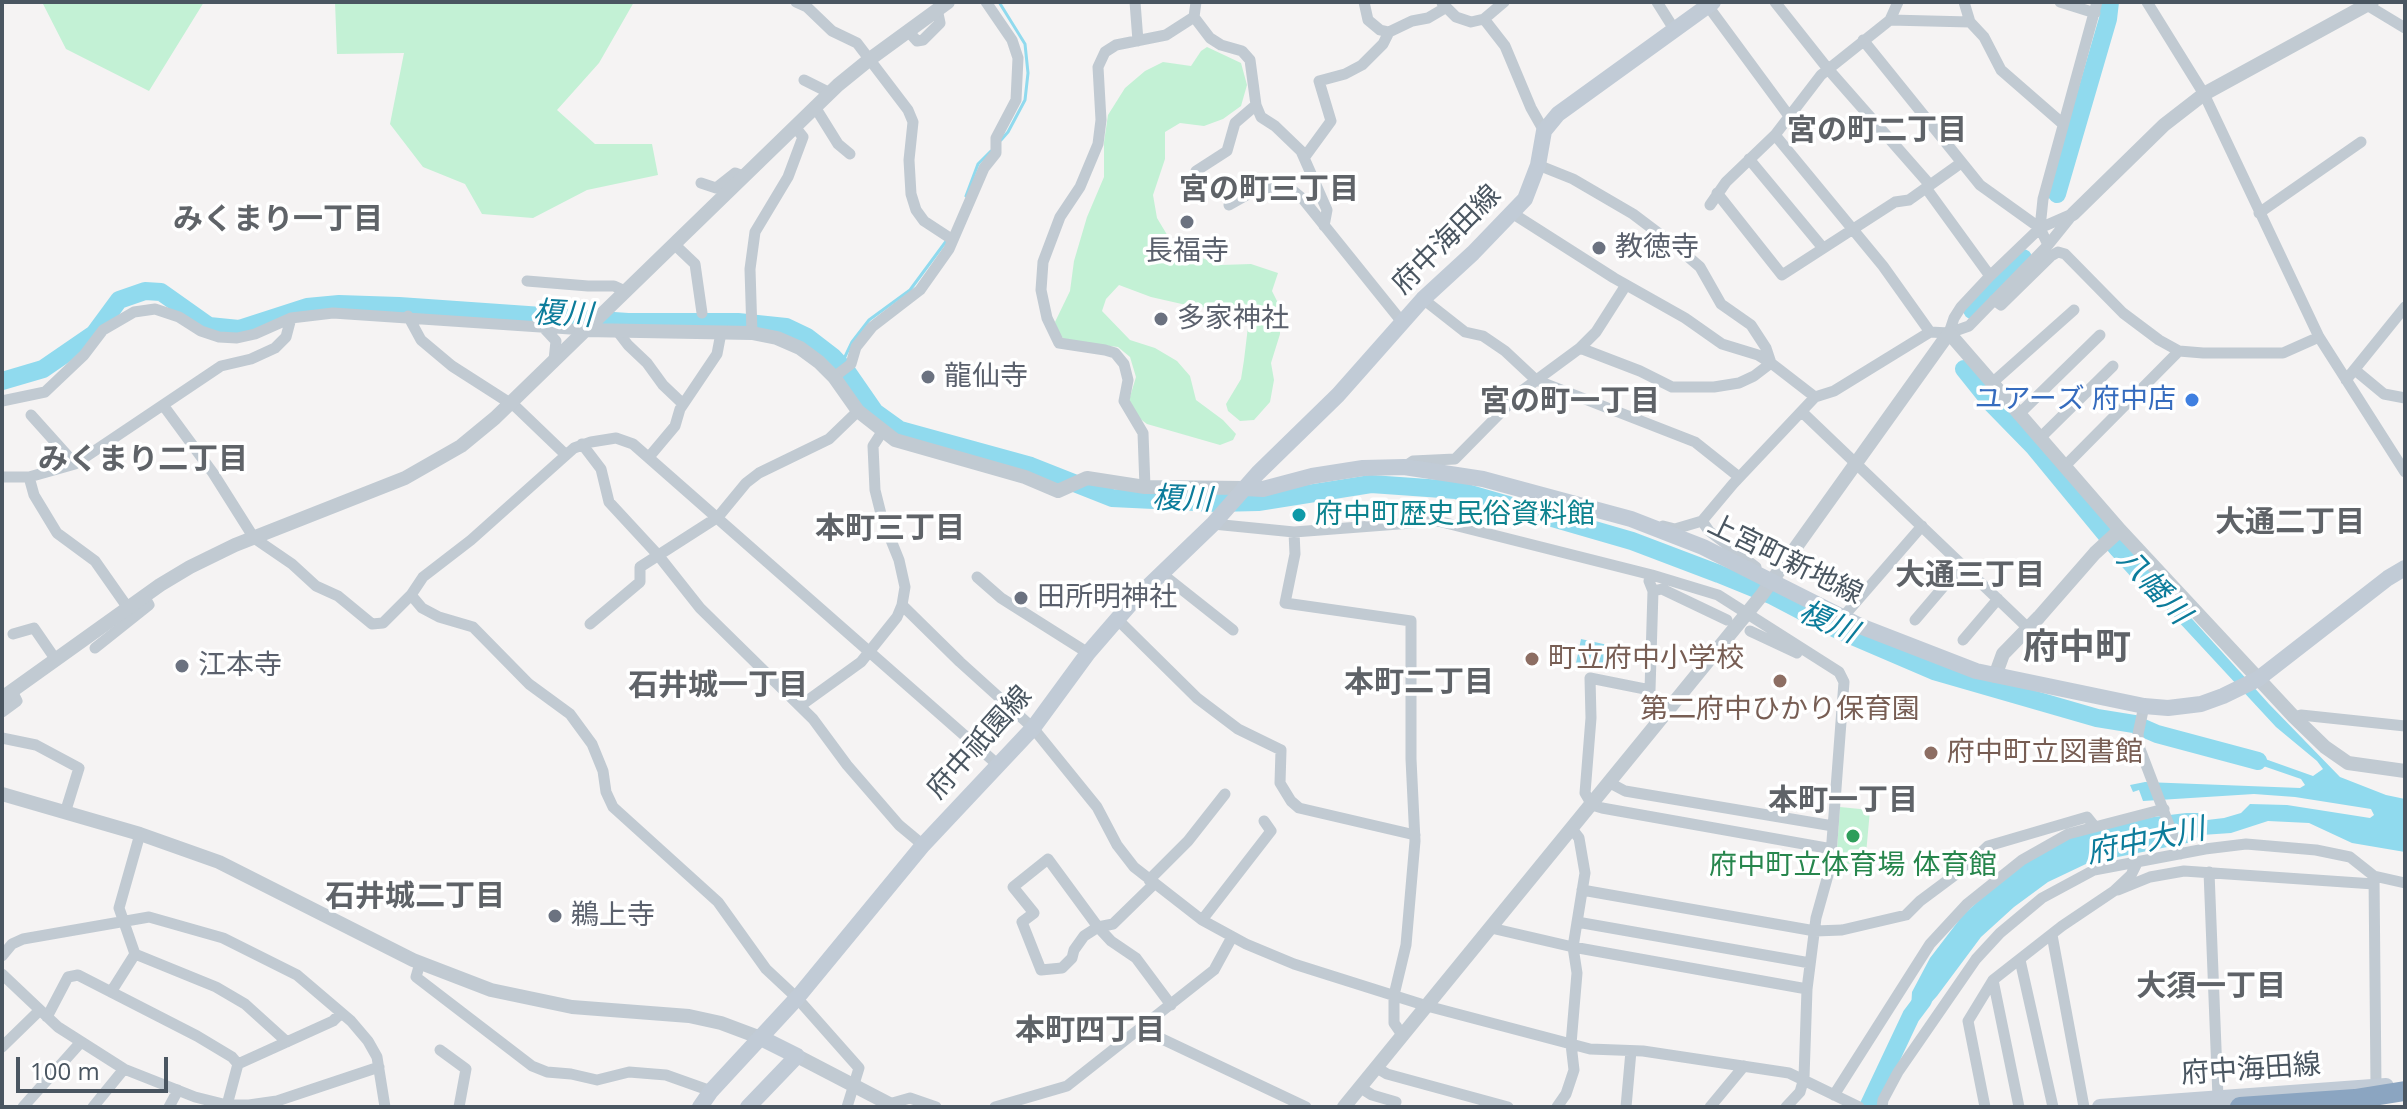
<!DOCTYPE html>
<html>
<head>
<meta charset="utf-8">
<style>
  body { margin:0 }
  #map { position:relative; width:2407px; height:1109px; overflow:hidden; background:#f5f3f3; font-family:"Open Sans",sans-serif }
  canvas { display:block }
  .frame { position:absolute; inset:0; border:4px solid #4a5661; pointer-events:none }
  .scale { position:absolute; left:16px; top:1057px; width:152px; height:36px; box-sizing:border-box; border:4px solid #4a5661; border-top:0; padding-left:10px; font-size:24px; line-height:28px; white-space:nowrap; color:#4a5661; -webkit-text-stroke:6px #fff; paint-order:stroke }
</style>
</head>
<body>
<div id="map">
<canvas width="2407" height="1109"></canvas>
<div class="frame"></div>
<div class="scale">100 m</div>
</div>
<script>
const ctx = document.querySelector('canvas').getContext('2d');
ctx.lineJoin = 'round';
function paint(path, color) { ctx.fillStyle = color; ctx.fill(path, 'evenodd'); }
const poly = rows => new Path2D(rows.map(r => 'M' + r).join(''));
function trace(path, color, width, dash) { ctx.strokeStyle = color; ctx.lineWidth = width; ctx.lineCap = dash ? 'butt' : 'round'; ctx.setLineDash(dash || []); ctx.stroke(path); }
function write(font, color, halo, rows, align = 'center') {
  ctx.font = font + ' "Open Sans","Noto Sans JP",sans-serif'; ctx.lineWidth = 7; ctx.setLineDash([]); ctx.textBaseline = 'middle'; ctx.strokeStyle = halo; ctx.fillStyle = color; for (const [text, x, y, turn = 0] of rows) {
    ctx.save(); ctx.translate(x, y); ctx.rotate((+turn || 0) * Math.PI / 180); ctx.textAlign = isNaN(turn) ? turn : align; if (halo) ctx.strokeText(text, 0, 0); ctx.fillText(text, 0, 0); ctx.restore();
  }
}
paint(poly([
  [42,2,204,2,149,91,66,49],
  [335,2,634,2,599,63,557,110,595,144,652,144,658,175,587,190,533,218,482,214,465,184,423,167,390,124,404,53,337,54],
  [1207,47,1241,63,1247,85,1241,106,1223,119,1204,126,1180,123,1165,132,1165,159,1153,195,1157,218,1175,248,1221,265,1251,264,1278,273,1272,291,1280,307,1280,334,1271,363,1274,380,1270,402,1254,420,1240,421,1228,411,1226,404,1241,379,1244,360,1250,310,1244,303,1225,308,1195,307,1151,297,1119,285,1106,299,1102,311,1130,340,1155,348,1177,361,1190,376,1196,400,1223,420,1236,434,1233,440,1220,445,1147,424,1135,415,1129,400,1136,377,1130,357,1118,347,1067,341,1059,335,1055,322,1070,291,1074,261,1087,217,1104,177,1104,142,1108,115,1125,88,1145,71,1163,62,1191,66,1201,51],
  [1840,807,1870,810,1865,865,1836,863]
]), '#c3f1d5');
paint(poly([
  [2147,569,2269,704,2340,777,2386,795,2405,799,2405,852,2352,843,2309,823,2268,821,2231,833,2202,835,2187,843,2088,863,2048,882,2014,907,1981,937,1937,996,1910,1026,1912,992,1930,958,1963,915,2004,878,2032,857,2071,836,2153,817,2186,813,2198,813,2207,820,2224,818,2241,813,2250,804,2287,805,2370,818,2374,815,2371,809,2295,797,2254,794,2143,801,2139,790,2133,792,2130,785,2145,782,2300,788,2305,785,2301,779,2237,757,2237,749,2313,776,2323,769,2317,761,2276,727,2138,578],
  [1581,639,1617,647,1612,671,1576,663]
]), '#90daee');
trace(poly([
  [999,2,1025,44,1028,73,1025,100,1008,132,1001,140],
  [966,196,978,164,991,151],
  [841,365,852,342,869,320,910,290,947,240]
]), '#90daee', 3);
trace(poly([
  [2057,194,2108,19,2110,2],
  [1972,310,2023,258],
  [1964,369,1992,404,2034,447,2118,549,2156,591],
  [2,381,43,369,94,334,119,300,145,291,161,292,209,326,239,329,307,307,339,304,399,306,628,322,738,322,786,327,807,337,833,357,848,373,875,412,900,430,1031,466,1112,498,1216,503,1258,502,1371,484,1456,490,1632,541,1719,574,1773,596,1836,629,1934,671,2097,718,2134,724,2157,734,2258,761],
  [1868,1107,1911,1016,1923,1000]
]), '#90daee', 18);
trace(poly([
  [796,2,807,7,832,31,857,43,908,110,913,122,909,160,911,194,916,210,924,221,953,240],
  [1135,2,1138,41],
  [1364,2,1368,20,1380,30,1389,32,1412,21,1428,18,1445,8],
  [1657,2,1674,29],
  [1705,2,1789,116],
  [1775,2,1828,69,1930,185],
  [1964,2,1970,22],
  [2060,2,2095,13],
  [2147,2,2204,94,2319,337,2405,472],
  [2362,2,2405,28],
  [1442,3,1456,17,1471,22,1484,19,1504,2],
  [1194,17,1210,38,1221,45,1242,51,1250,60,1256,105,1261,117,1275,126,1301,151,1327,210,1324,226],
  [1484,19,1505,46,1531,108,1544,131],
  [1890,20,1970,22,1984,37,2001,70,2063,124],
  [908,31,917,41,923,40,940,23,937,9],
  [1863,40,1980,185,2040,228,2048,245],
  [804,80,830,93],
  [815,107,838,144,850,154],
  [1775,135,1883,266,1930,332],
  [1304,158,1331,121,1319,81,1345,74,1362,65,1383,44,1389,32],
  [1749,159,1823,248],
  [1538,165,1573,179,1633,214,1678,248,1700,267,1721,304,1751,325,1766,348,1771,363],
  [1196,171,1227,151,1235,123,1256,105],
  [701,183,716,188,735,173,743,176],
  [1926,188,1990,276],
  [1717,193,1782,275,1895,202,1909,200,1961,163],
  [1229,205,1252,192,1266,188,1280,186,1292,190,1303,199,1402,322],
  [1710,205,1726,182,1775,135,1821,75,1890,20,1898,2],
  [1512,213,1614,278,1685,318,1722,344,1758,355,1771,363,1815,397,1834,391,1930,332,1949,333,1969,326,2048,245,2073,214],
  [2259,213,2361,142],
  [2040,228,2043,199,2097,2],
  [674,244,695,264,702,313],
  [527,281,588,286,614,286,625,291],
  [1423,299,1465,332,1483,336,1505,351,1536,380,1695,442,1739,477],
  [1994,300,2001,305,2051,256,2058,252,2065,254,2123,313,2159,340,2179,351,2203,353,2283,353,2319,337],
  [408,316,421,340,452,366,516,407,566,455],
  [543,327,556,341,554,360],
  [618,332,628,345,647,363,663,385,683,404],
  [752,333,750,269,755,232,788,177,803,137,795,127],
  [1949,333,1954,318,1961,307,1990,276,2040,228,2072,214],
  [1580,348,1640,371,1672,387,1714,387,1739,383,1754,376,1771,363],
  [2355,370,2384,394,2405,398],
  [834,377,851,364,856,347,872,327,920,290,949,249,984,168,996,153,996,138,1016,100,1018,58,1012,40,986,2],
  [2346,380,2405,307],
  [1992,383,2074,310],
  [2,401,45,392,84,355,103,330,134,312,155,309,179,317,201,331,219,337,237,338,255,334,291,318,333,313,585,330],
  [163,405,213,473,254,538,292,564,316,586,338,596,372,624,383,623,411,595,423,577,471,540,574,448,591,442,616,438,633,444,997,764],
  [1802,412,2029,629],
  [31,415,75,464],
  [2018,415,2100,335],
  [2039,439,2113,366],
  [582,444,601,469,609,502,658,555,700,608,813,719,847,765,899,825,923,845],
  [649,457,675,426,680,409,717,354,721,333],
  [1404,467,1413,461,1455,459,1523,390,1580,348,1596,332,1626,285],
  [2064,467,2179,351],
  [2,477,29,477,75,464,221,366,251,359,275,348,286,337,291,318],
  [29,477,34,495,57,533,95,561,128,608],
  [1145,487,1143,433,1124,401,1128,380,1124,364,1115,353,1105,350,1059,343,1047,318,1041,290,1043,262,1060,217,1080,187,1098,144,1101,120,1098,67,1105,52,1116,45,1166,35,1194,17,1196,2],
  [1702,521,1709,531,1756,567],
  [1213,524,1294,532,1438,521,1652,575],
  [1663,526,1675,529,1702,521,1733,484,1815,397],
  [1294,532,1295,554,1285,603,1411,621,1411,759,1415,841,1406,945,1394,995,1394,1023,1403,1036],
  [1161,573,1233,630],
  [977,577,1001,598,1088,653],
  [1653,591,1649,581,1652,575,1718,595,1839,672,1844,682,1830,868,1816,918,1807,989,1804,1078,1800,1092,1786,1107],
  [411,595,422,608,439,617,473,627,529,684,570,714,592,744,603,771,606,792,613,807,718,902,766,969,797,998,859,1068,847,1107],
  [902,605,960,662,1033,728,1097,807,1117,845,1134,867,1202,920,1246,944,1294,964,1427,1006,1590,1049,1643,1051,1789,1073,1859,1107],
  [1843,617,1922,526],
  [1117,619,1197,698,1238,729,1281,750,1280,783,1291,801,1299,808,1415,835],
  [1727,620,1662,589,1653,591,1650,690,1590,678,1591,718,1585,793,1592,805,1602,808,1832,849],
  [1915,620,1962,565],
  [590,624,640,582,640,567,718,517,746,483,759,473,829,439,858,411],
  [1750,631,1797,653],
  [13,634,34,628,56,660],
  [1963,640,1998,599],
  [95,648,149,605,144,596],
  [800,706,861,662,897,617,902,605,905,587,899,560,882,518,875,490,873,446,882,432],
  [2144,706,2138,734,2140,749,2180,854],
  [2,712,17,701,12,691],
  [2294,717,2301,715,2405,726],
  [2,738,36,745,79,768,65,813],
  [1610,783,1625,791,1833,826],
  [2209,872,2218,1098],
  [2374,876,2376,1086],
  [1149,880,1188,841,1225,794],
  [1154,884,1113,924,1098,927,1084,936,1074,950,1072,958,1062,968,1041,970,1022,922,1034,913,1013,887,1048,859,1098,927,1111,941,1136,958,1171,1005],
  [1582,890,1815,931,1842,930,1906,915,1920,901,1967,866,1988,846,2087,817,2095,827],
  [2118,890,2150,877,2184,871,2374,884],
  [1202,920,1271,831,1264,821],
  [1577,922,1810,963],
  [1491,928,1573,947,1807,989],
  [2052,935,2084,1107],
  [135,954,119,908,140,834],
  [2,956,12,944,23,939,149,917,223,938,297,975,351,1021,368,1041,377,1057,385,1107],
  [2020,960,2053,1107],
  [420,963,416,977,532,1066,547,1072,571,1074,597,1080,629,1072,666,1075,711,1091],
  [2,974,58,1027,124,1069,195,1097,227,1105,249,1105,277,1101,379,1067],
  [111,992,135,954,216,987,245,1004,287,1042],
  [47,1017,68,977,78,975,197,1036,232,1057,238,1064,227,1105],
  [1141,1029,1306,1107],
  [2,1047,40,1010],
  [440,1050,466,1069,459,1107],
  [238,1064,333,1021,341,1013],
  [1377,1068,1387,1074,1508,1107],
  [1361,1088,1372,1095,1396,1102],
  [1834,1095,1930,944,1967,904,2022,860,2068,834,2164,809],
  [889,1104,910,1098,936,1107],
  [23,1107,81,1042],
  [93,1107,124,1069],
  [169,1107,178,1090],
  [995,1107,1067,1086,1214,970,1232,937],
  [1557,1107,1566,1094,1574,1070,1571,1044,1577,973,1573,947,1585,873,1579,838,1572,829],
  [1626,1107,1631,1051],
  [1710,1107,1744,1066],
  [1882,1107,1883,1100,1898,1072,1976,959,2000,933,2042,898,2094,870,2205,849,2246,844,2316,850,2350,857,2374,876,2405,883],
  [1985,1107,1968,1021,1993,980],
  [2019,1107,1993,980,2062,926,2114,891,2131,875,2137,863]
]), '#c1cad2', 11);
trace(poly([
  [2073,214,2164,125,2204,94,2372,2],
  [585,330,752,333,777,338,800,348,819,362,834,377,858,411,895,440,1025,477,1058,491,1087,478,1145,487,1244,488],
  [1995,676,2003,654,2039,617,2095,553,2120,530],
  [2,698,160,585,190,567,235,545,405,478,461,446,495,418,838,85,870,59,948,2],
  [2,794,140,834,219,862,413,960,491,990,572,1007,689,1016,721,1023,761,1038],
  [797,1056,895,1107],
  [1344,1107,1761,596,1949,333,2120,530,2294,717,2325,747,2348,763,2405,771]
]), '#c1cad2', 14);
trace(poly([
  [1244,488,1263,489,1312,476,1363,468,1404,467,1483,479,1631,519,1703,547,1860,626,1976,671,2144,706,2168,708,2201,704,2223,696,2258,679,2388,578,2405,568],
  [700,1107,711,1091,797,998,923,845,1033,728,1088,653,1133,601,1213,524,1258,473,1338,395,1423,299,1473,253,1525,199,1538,165,1544,131,1558,114,1713,2],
  [748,1107,797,1056,761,1038],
  [2100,1107,2386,1086]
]), '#c1cbd6', 16);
trace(poly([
  [2240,1107,2355,1099,2405,1091]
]), '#8ba5c1', 20);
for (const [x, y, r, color] of [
  [1187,222,8,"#6b7280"],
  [1599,248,8,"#6b7280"],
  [1161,319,8,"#6b7280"],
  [928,377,8,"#6b7280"],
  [2192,400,8,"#3f7fe0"],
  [1299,515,8,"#0f9aa8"],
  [1021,598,8,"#6b7280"],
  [1532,659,8,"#8d6e63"],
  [182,666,8,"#6b7280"],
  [1780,681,8,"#8d6e63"],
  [1931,753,8,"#8d6e63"],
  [1853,836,8,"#2e9e5b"],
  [555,916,8,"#6b7280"]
]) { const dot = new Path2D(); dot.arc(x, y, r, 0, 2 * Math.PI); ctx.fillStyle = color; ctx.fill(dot); trace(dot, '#fff', 3); }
write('28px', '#4a5661', '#fff', [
  ["府中海田線",1447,240,-45],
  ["上宮町新地線",1785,560,26],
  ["府中祇園線",980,743,-48],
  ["府中海田線",2251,1070,-4]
]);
write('28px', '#5b616d', '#fff', [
  ["教徳寺",1615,248],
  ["長福寺",1187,252,"center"],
  ["多家神社",1177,319],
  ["龍仙寺",944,377],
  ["田所明神社",1037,598],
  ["江本寺",198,666],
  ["鵜上寺",571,916]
], 'left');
write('28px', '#366cbe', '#fff', [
  ["ユアーズ 府中店",2176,400]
], 'right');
write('28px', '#0d838f', '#fff', [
  ["府中町歴史民俗資料館",1315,515]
], 'left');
write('28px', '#785e54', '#fff', [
  ["町立府中小学校",1548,659],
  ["第二府中ひかり保育園",1780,710,"center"],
  ["府中町立図書館",1947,753]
], 'left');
write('28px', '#27864d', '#fff', [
  ["府中町立体育場 体育館",1853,866]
]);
write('bold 30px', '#5f6368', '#fff', [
  ["宮の町二丁目",1877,131],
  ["宮の町三丁目",1269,190],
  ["みくまり一丁目",278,220],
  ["宮の町一丁目",1570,402],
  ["みくまり二丁目",143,460],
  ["大通二丁目",2290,523],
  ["本町三丁目",890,529],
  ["大通三丁目",1970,576],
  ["本町二丁目",1419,683],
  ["石井城一丁目",718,686],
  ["本町一丁目",1843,801],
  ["石井城二丁目",415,897],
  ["大須一丁目",2211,987],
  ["本町四丁目",1090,1031]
]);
write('italic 30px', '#0c7c9b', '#fff', [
  ["榎川",563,315,3],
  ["榎川",1182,500,2],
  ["八幡川",2153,587,47],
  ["榎川",1828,623,24],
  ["府中大川",2146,842,-12]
]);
write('bold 36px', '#5f6368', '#fff', [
  ["府中町",2077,649]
]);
</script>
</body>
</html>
